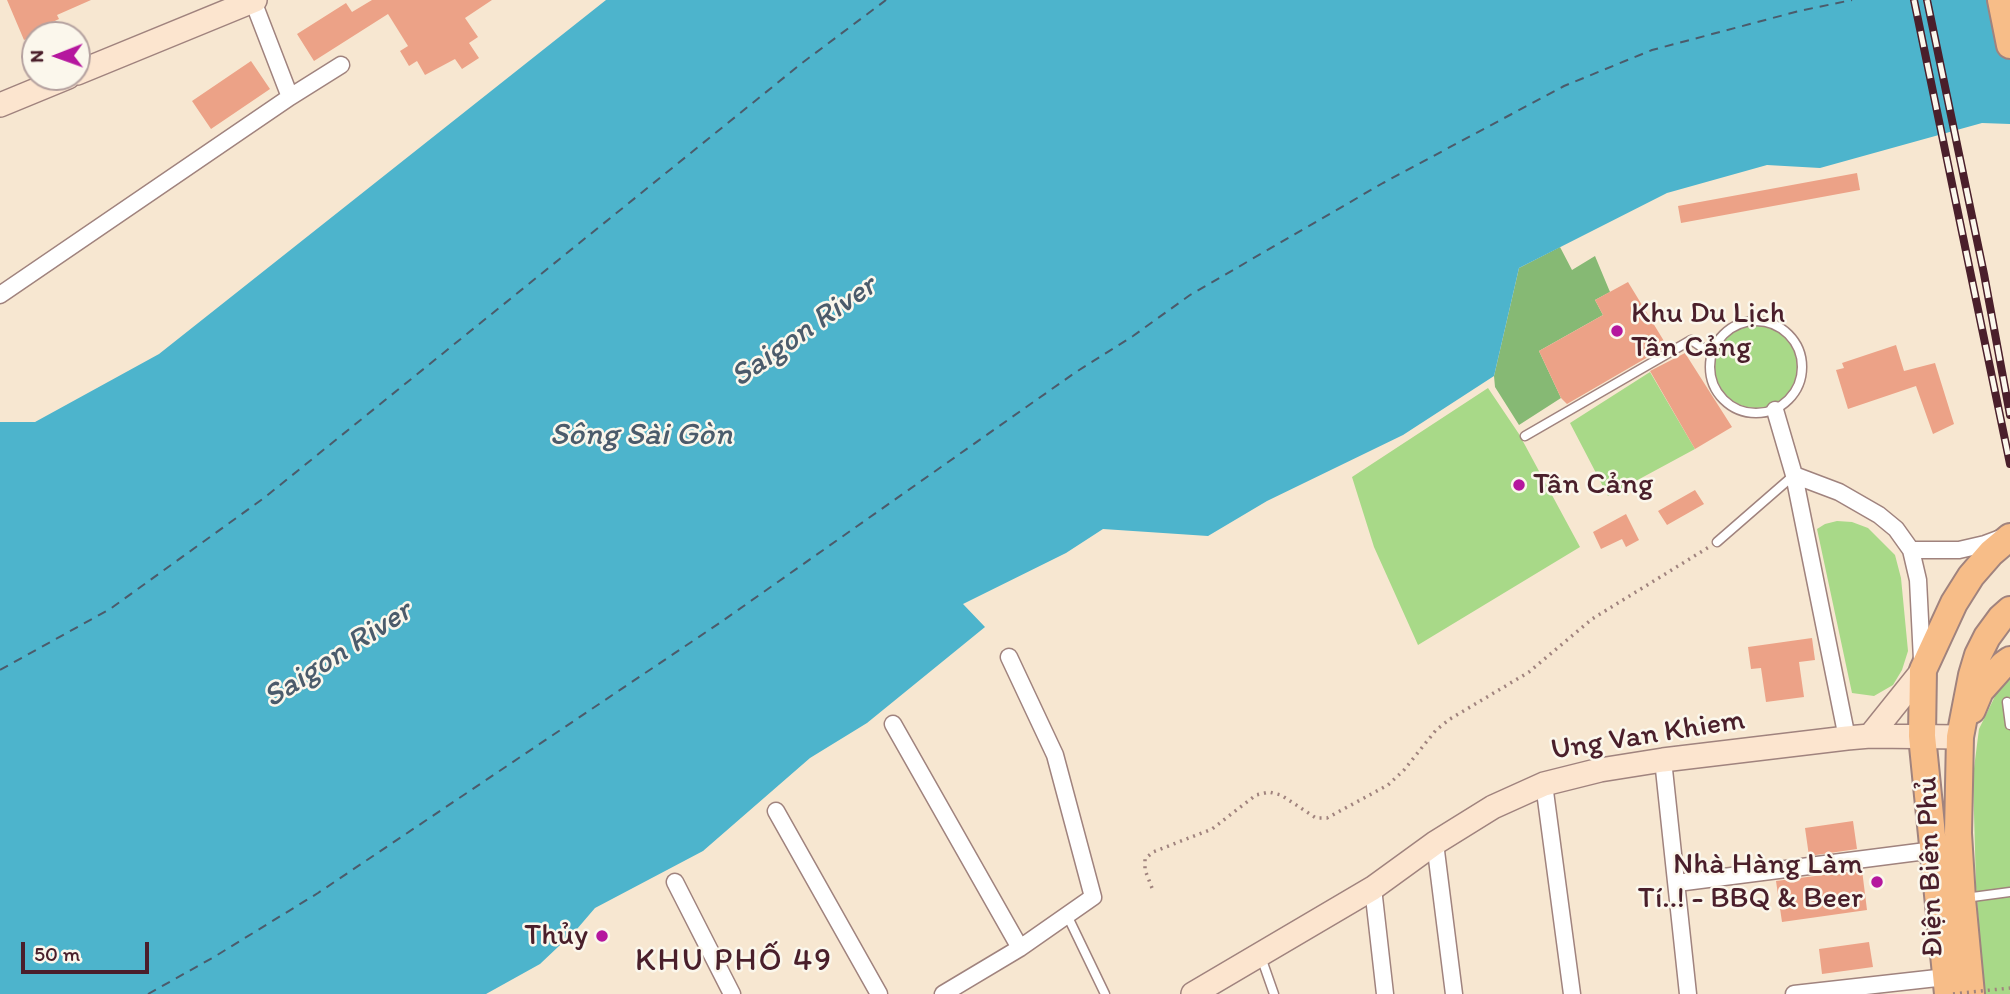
<!DOCTYPE html>
<html>
<head>
<meta charset="utf-8">
<style>
  body { margin:0 }
  #map { position:relative; width:2010px; height:994px; overflow:hidden; background:#f7e7d1; font-family:Itim,sans-serif }
  canvas { display:block }
  .north { position:absolute; left:21px; top:21px; width:70px; height:70px; box-sizing:border-box; background:#fbf7ec; border:2px solid #b4a19f; border-radius:50%; rotate:269deg; font-size:19px; font-weight:700; line-height:28px; text-align:center; color:#4a1f2b }
  .north::after { content:''; display:block; margin:auto; width:24px; height:32px; background:#b5179e; clip-path:polygon(50% 0,100% 100%,50% 72%,0 100%) }
  .scale { position:absolute; left:21px; top:942px; width:128px; height:32px; box-sizing:border-box; border:4px solid #4a1f2b; border-top:0; padding-left:9px; font-size:21px; line-height:24px; white-space:nowrap; color:#4a1f2b; -webkit-text-stroke:5px #fbf7ec; paint-order:stroke }
</style>
</head>
<body>
<div id="map">
<canvas width="2010" height="994"></canvas>
<div class="north">N</div>
<div class="scale">50 m</div>
</div>
<script>
const ctx = document.querySelector('canvas').getContext('2d');
ctx.lineJoin = 'round';
function paint(path, color) { ctx.fillStyle = color; ctx.fill(path, 'evenodd'); }
const poly = rows => new Path2D(rows.map(r => 'M' + r).join(''));
function trace(path, color, width, dash) { ctx.strokeStyle = color; ctx.lineWidth = width; ctx.lineCap = dash ? 'butt' : 'round'; ctx.setLineDash(dash || []); ctx.stroke(path); }
function write(font, color, halo, rows, align = 'center') {
  ctx.font = font + ' Itim,sans-serif'; ctx.lineWidth = 5; ctx.setLineDash([]); ctx.textBaseline = 'middle'; ctx.strokeStyle = halo; ctx.fillStyle = color; for (const [text, x, y, turn = 0] of rows) {
    ctx.save(); ctx.translate(x, y); ctx.rotate((+turn || 0) * Math.PI / 180); ctx.textAlign = isNaN(turn) ? turn : align; if (halo) ctx.strokeText(text, 0, 0); ctx.fillText(text, 0, 0); ctx.restore();
  }
}
paint(poly([
  '1715 367a41 41 0 1 1 82 0a41 41 0 1 1-82 0Z',
  [1650,372,1695,449,1608,496,1570,423],
  [1488,388,1519,434,1580,547,1418,645,1374,547,1352,477],
  [1837,521,1852,522,1868,528,1895,555,1901,578,1908,651,1902,670,1893,685,1874,696,1852,693,1817,529,1825,524],
  [2010,676,2010,994,1984,994,1976,887,1973,776,1979,729,2000,686]
]), '#a8d988');
paint(poly([
  [1560,247,1572,270,1595,256,1610,292,1595,300,1603,315,1539,351,1561,398,1519,425,1495,387,1494,376,1519,268]
]), '#86b974');
paint(poly([
  [606,0,2010,0,2010,124,1982,123,1820,168,1767,165,1667,193,1519,268,1494,376,1403,435,1267,501,1208,536,1103,529,1066,553,963,604,985,627,867,723,810,758,703,851,595,908,577,929,540,964,486,994,0,994,0,422,35,422,159,354]
]), '#4db4cc');
trace(poly([
  [0,670,110,609,264,498,802,63,886,0],
  [148,994,214,957,318,893,721,622,1076,372,1133,336,1190,295,1383,183,1564,86,1652,50,1799,11,1852,0]
]), '#4b5b6b', 2, [9, 7]);
paint(poly([
  [7,0,91,0,57,15,59,19,40,28,42,33,24,40],
  [372,0,492,0,465,18,478,37,469,43,479,58,462,69,455,59,425,75,417,61,409,66,400,51,408,46,388,14,314,61,297,34,346,3,352,12],
  [251,61,270,89,211,129,192,101],
  [1857,173,1860,190,1681,223,1678,206],
  [1628,282,1667,346,1567,404,1561,398,1539,351,1603,315,1595,300],
  [1896,345,1904,371,1935,363,1954,424,1933,434,1916,386,1848,409,1836,370,1844,368,1842,363],
  [1685,353,1732,427,1695,449,1650,371],
  [1695,490,1704,504,1667,525,1658,511],
  [1626,514,1639,540,1626,547,1622,539,1601,549,1593,532],
  [1812,638,1815,660,1799,662,1804,697,1766,702,1761,668,1751,669,1748,647],
  [1853,821,1857,849,1809,856,1805,828],
  [1862,870,1867,910,1782,922,1776,881],
  [1869,942,1873,967,1822,974,1819,949]
]), '#eca287');
const service = poly([
  '1710 367a46 46 0 1 1 92 0a46 46 0 1 1-92 0Z',
  [1525,436,1691,340,1712,354],
  [1717,542,1794,475],
  [2007,702,2010,725],
  [1965,898,2010,892],
  [1067,915,1105,994],
  [1261,957,1274,994]
]);
const minor = poly([
  [253,1,290,97],
  [0,295,290,97,341,65],
  [1775,410,1794,475,1847,738],
  [1794,475,1839,492,1879,515,1896,529,1911,550,1918,580,1922,660],
  [1911,550,1959,550,1985,544,2001,538],
  [893,724,1020,948],
  [1663,760,1688,994],
  [1544,784,1572,994],
  [776,811,879,994],
  [1435,843,1454,994],
  [675,882,732,994],
  [1677,883,1934,850],
  [1373,888,1385,994],
  [943,994,1020,948,1093,897,1055,755,1009,657],
  [1794,994,1946,977]
]);
const secondary = poly([
  [77,73,255,0],
  [0,105,68,77],
  [1870,736,1923,670],
  [1193,994,1373,888,1435,843,1493,807,1544,784,1600,770,1663,760,1847,738,1870,736,1960,737]
]);
const primary = poly([
  [2001,0,2010,45],
  [1972,710,1980,691,2003,665,2010,660],
  [1948,994,1922,736,1923,670,1954,603,1971,576,1991,553,2010,537],
  [1971,994,1962,899,1958,833,1960,737,1972,675,1978,655,1987,637,2001,618,2010,610]
]);
trace(service, '#a0837e', 11);
trace(minor, '#a0837e', 19);
trace(secondary, '#a0837e', 26);
trace(primary, '#a0837e', 30);
trace(poly([
  [1152,888,1145,870,1145,859,1153,852,1212,829,1256,795,1269,792,1281,795,1316,818,1327,818,1388,785,1404,770,1436,730,1450,719,1529,672,1592,619,1709,547]
]), '#a0837e', 3.5, [2, 5]);
trace(service, '#fff', 8);
trace(minor, '#fff', 16);
trace(secondary, '#fce5cf', 23);
trace(primary, '#f7bd88', 26);
const rail = poly([
  [1914,0,2010,464],
  [1927,0,1984,274,2010,415]
]);
trace(rail, '#4a1f2b', 8);
trace(rail, '#fbf7ec', 5, [16]);
trace(poly([
  [1953,994,2010,988]
]), '#a0837e', 3.5, [2, 5]);
for (const [x, y, r, color] of [
  [1617,331,7,"#b5179e"],
  [1519,485,7,"#b5179e"],
  [1877,882,7,"#b5179e"],
  [602,936,7,"#b5179e"]
]) { const dot = new Path2D(); dot.arc(x, y, r, 0, 2 * Math.PI); ctx.fillStyle = color; ctx.fill(dot); trace(dot, '#fbf7ec', 2.5); }
write('30px', '#4a1f2b', '#fbf7ec', [
  ["Khu Du Lịch",1631,314],
  ["Tân Cảng",1631,348],
  ["Tân Cảng",1533,485],
  ["Nhà Hàng Làm",1863,865,"right"],
  ["Tí..! - BBQ & Beer",1863,899,"right"],
  ["Thủy",588,936,"right"]
], 'left');
write('30px', '#4a1f2b', '#fbf7ec', [
  ["Ung Van Khiem",1648,736,-9],
  ["Điện Biên Phủ",1931,867,-92]
]);
write('italic 32px', '#4b5b6b', '#fbf7ec', [
  ["Saigon River",804,332,-35],
  ["Sông Sài Gòn",641,436],
  ["Saigon River",338,655,-33]
]);
ctx.letterSpacing = '2px';
write('32px', '#4a1f2b', '#fbf7ec', [
  ["KHU PHỐ 49",734,962]
]);
ctx.letterSpacing = '0px';
</script>
</body>
</html>
